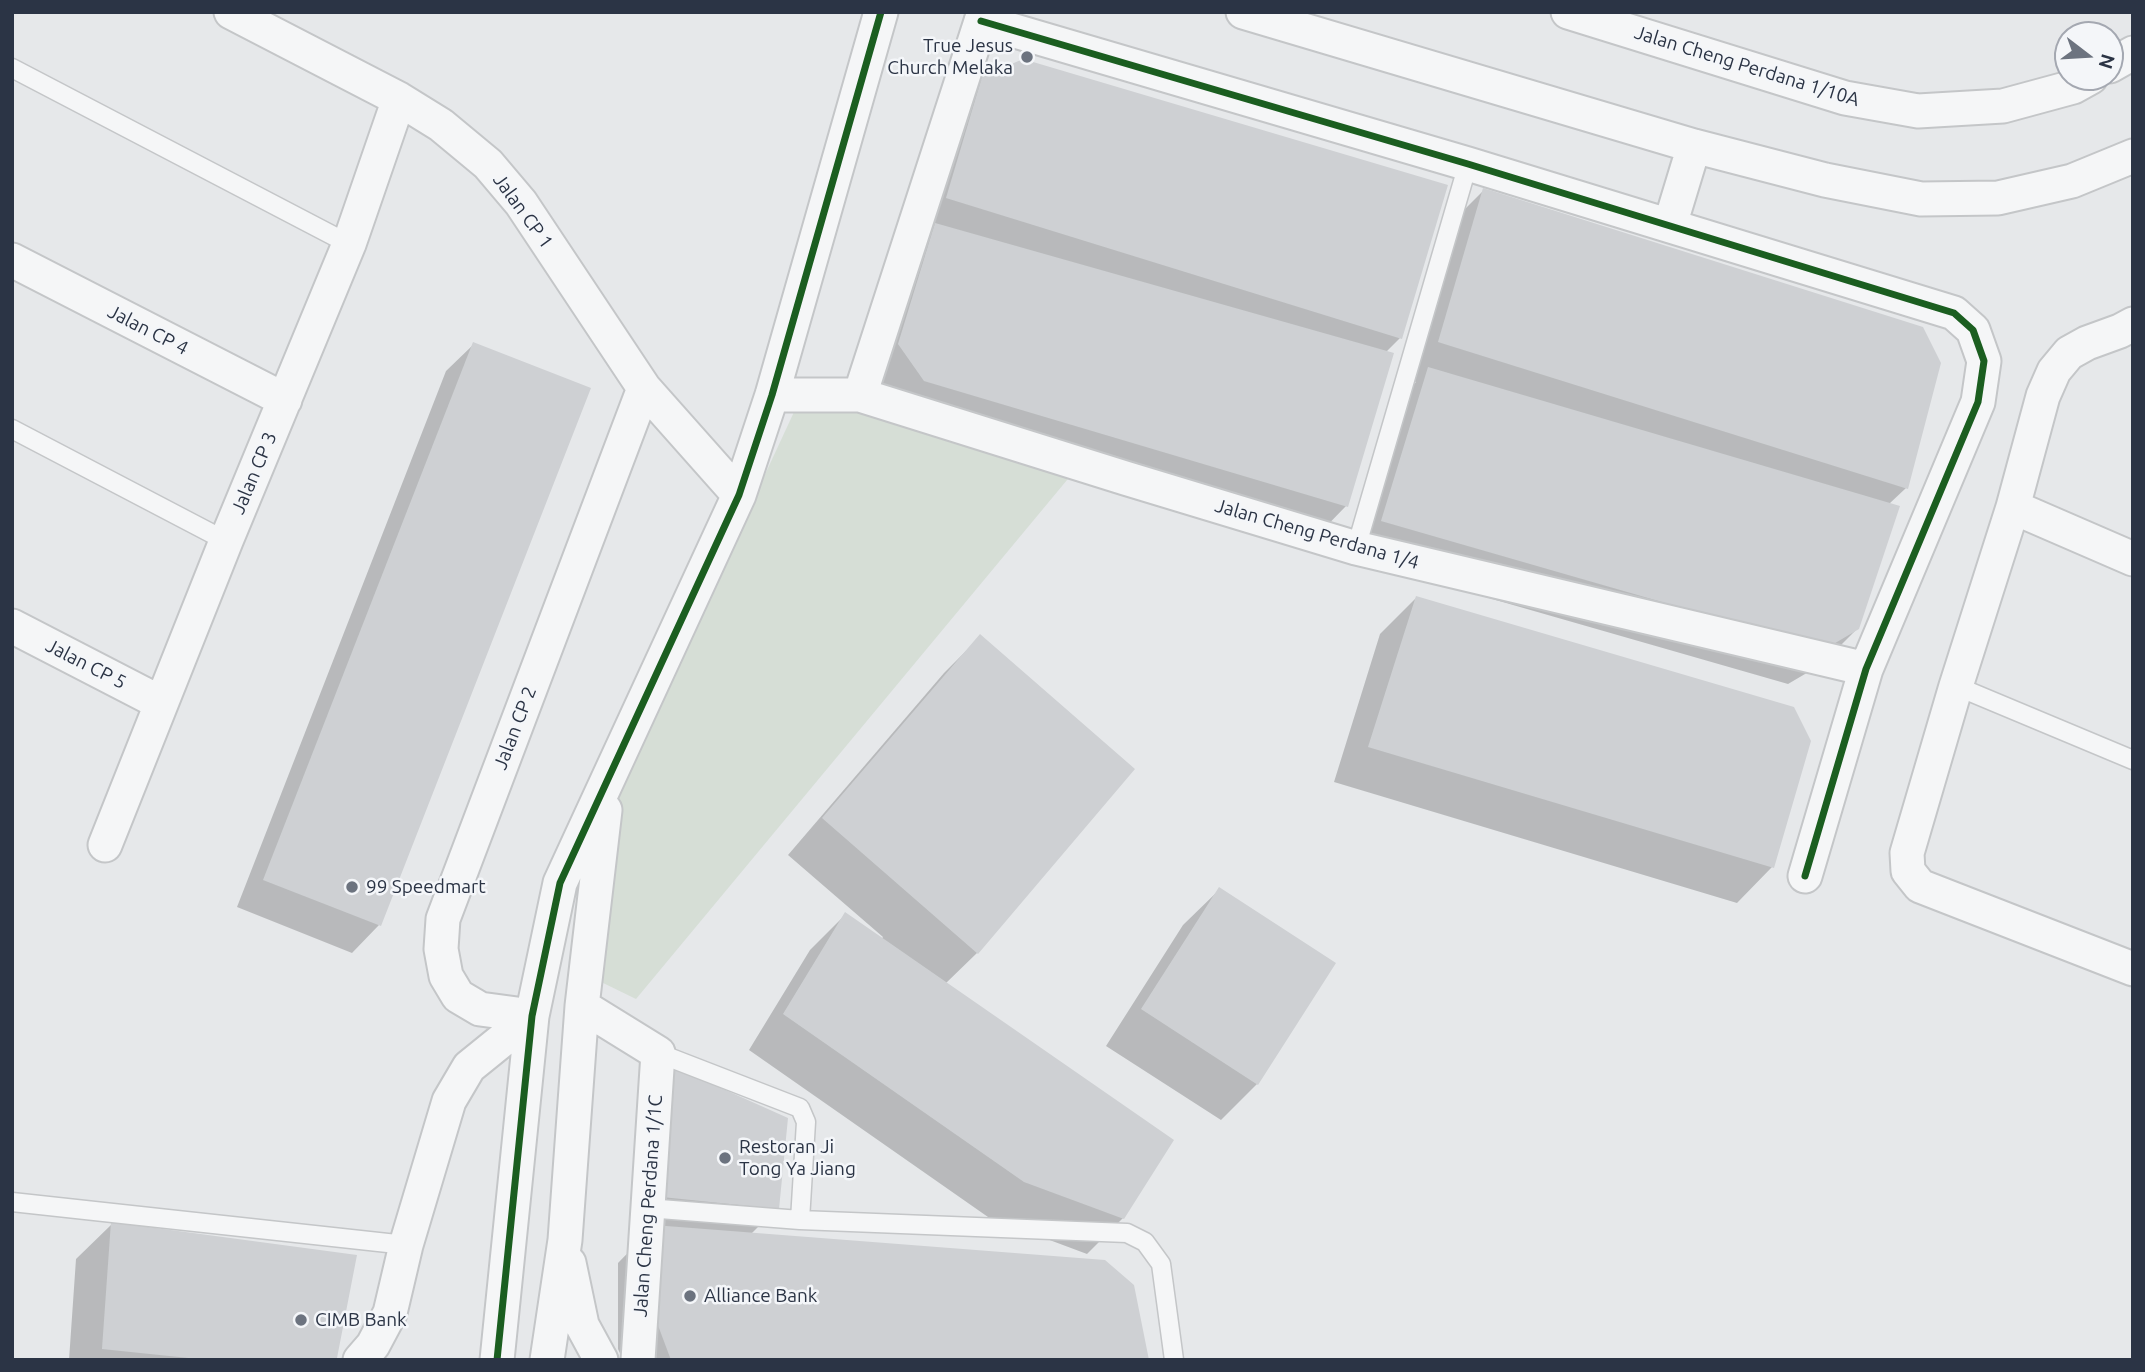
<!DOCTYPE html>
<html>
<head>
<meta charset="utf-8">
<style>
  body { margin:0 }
  #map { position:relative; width:2145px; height:1372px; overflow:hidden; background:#e6e8ea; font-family:Ubuntu,sans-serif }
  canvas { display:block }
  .frame { position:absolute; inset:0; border:14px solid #2b3445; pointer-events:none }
  .north { position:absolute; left:2054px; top:21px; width:70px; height:70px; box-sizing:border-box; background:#f4f6f9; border:2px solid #a4a8b1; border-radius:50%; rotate:107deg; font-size:19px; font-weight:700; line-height:28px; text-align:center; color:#2b3445 }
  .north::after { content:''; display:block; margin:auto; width:24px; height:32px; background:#6c737f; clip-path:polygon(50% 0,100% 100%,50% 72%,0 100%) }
</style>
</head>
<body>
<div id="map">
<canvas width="2145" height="1372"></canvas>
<div class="frame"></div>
<div class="north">N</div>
</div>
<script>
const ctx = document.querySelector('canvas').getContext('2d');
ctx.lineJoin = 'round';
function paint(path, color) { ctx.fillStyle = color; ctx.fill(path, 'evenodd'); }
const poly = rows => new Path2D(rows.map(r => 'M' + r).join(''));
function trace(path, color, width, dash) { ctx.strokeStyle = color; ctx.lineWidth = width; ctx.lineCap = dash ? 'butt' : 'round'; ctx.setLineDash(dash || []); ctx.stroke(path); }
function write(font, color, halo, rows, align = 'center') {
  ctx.font = font + ' Ubuntu,sans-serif'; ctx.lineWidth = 5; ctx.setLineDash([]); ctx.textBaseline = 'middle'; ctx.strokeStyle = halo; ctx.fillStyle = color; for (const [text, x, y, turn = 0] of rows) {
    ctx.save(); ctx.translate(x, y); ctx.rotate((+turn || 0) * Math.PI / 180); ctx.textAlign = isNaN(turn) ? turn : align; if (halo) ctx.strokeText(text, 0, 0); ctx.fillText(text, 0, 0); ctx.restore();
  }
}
paint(poly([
  [807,384,1077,468,636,999,597,980,606,817]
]), '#d6ded6');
paint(poly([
  [983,79,1400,338,1385,353,1346,506,1311,542,863,380,947,115],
  [1484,190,1906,488,1889,504,1858,628,1822,664,1788,684,1346,557,1393,405,1416,382,1403,378,1448,226],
  [474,344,379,925,352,953,237,907,446,371],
  [1416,598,1772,867,1737,903,1334,782,1380,634],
  [980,637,977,953,945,984,1123,1218,1087,1254,988,1217,749,1050,810,950,845,915,881,940,883,937,788,855,944,673],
  [1219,890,1257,1084,1221,1120,1106,1046,1183,925],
  [674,1069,777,1208,751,1234,1147,1360,623,1360,618,1349,618,1263,654,1226,656,1087],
  [112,1224,332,1360,69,1360,76,1259]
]), '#0003');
paint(poly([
  [1023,59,1448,185,1402,339,946,198,982,77],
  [1483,188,1923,327,1941,363,1908,489,1438,342],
  [935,223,1394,353,1348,507,924,381,898,344],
  [473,342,591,388,381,926,263,880],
  [1428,367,1900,506,1859,629,1825,649,1381,521],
  [1416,596,1794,707,1811,741,1774,868,1368,747],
  [980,634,1135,769,978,954,822,818],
  [1219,887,1336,963,1258,1085,1141,1009],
  [845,912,1174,1140,1124,1219,1024,1182,783,1014],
  [674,1067,788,1118,779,1209,662,1197],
  [111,1222,357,1255,337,1358,334,1360,208,1360,102,1349],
  [653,1225,1105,1260,1134,1285,1149,1360,671,1360,653,1312]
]), '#ced0d3');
const service = poly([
  [12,68,349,244],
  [12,429,226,541],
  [1356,548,1468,164],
  [1956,686,2133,760],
  [658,1053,800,1108,806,1122,800,1220],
  [12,1202,406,1245],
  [647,1208,800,1220,1127,1233,1145,1242,1161,1264,1174,1360]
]);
const minor = poly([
  [231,12,399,99,441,125,488,164,521,203,644,388,739,495],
  [1243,12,1694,146,1825,180,1921,199,1998,198,2072,181,2133,156],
  [1568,12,1845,98,1918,111,2003,106,2073,87,2091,77],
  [981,21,1468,164,1954,313,1973,330,1984,361,1978,402,1866,669,1805,876],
  [2110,66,2133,53],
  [1670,225,1694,146],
  [12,260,285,400],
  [2133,324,2120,331,2087,343,2069,353,2054,371,2043,396,2013,507,1956,686,1907,853,1908,871,1920,886,2133,969],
  [772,395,860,395,1125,478,1356,548,1866,669],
  [860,395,984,12],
  [2013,507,2133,559],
  [12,626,161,703],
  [105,845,226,541,349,244,399,99],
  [582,1006,658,1053,638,1360],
  [532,1016,480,1009,458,996,446,976,441,949,443,919,644,388],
  [569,1263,582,1325,601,1360],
  [360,1360,373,1345,390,1313,406,1245,449,1101,469,1067,532,1016],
  [497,1360,532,1016,560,883,739,495,772,395,881,12],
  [547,1360,565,1240,582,1006,605,810]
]);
trace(service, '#c4c6c8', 21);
trace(minor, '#c4c6c8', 37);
trace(service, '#f5f6f7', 18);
trace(minor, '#f5f6f7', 33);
trace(poly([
  [981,21,1468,164,1954,313,1973,330,1984,361,1978,402,1866,669,1805,876],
  [497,1360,532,1016,560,883,739,495,772,395,881,12]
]), '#1b5e20', 7);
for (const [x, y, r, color] of [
  [1027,57,7,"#6c737f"],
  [352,887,7,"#6c737f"],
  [725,1158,7,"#6c737f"],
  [690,1296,7,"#6c737f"],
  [301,1320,7,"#6c737f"]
]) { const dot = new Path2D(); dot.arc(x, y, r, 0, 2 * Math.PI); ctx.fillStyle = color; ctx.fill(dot); trace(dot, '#f4f6f9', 2.5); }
write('19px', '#2b3445', '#f4f6f9', [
  ["True Jesus",1013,46,"right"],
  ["Church Melaka",1013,68,"right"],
  ["99 Speedmart",366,887],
  ["Restoran Ji",739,1147],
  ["Tong Ya Jiang",739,1169],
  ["Alliance Bank",704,1296],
  ["CIMB Bank",315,1320]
], 'left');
write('19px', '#2b3445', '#f4f6f9', [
  ["Jalan Cheng Perdana 1/10A",1747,66,17],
  ["Jalan CP 1",523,211,54],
  ["Jalan CP 4",148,330,27],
  ["Jalan CP 3",254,473,-67],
  ["Jalan Cheng Perdana 1/4",1317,534,16],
  ["Jalan CP 5",86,664,27],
  ["Jalan CP 2",515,728,-69],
  ["Jalan Cheng Perdana 1/1C",648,1206,-86]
]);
</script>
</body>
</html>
